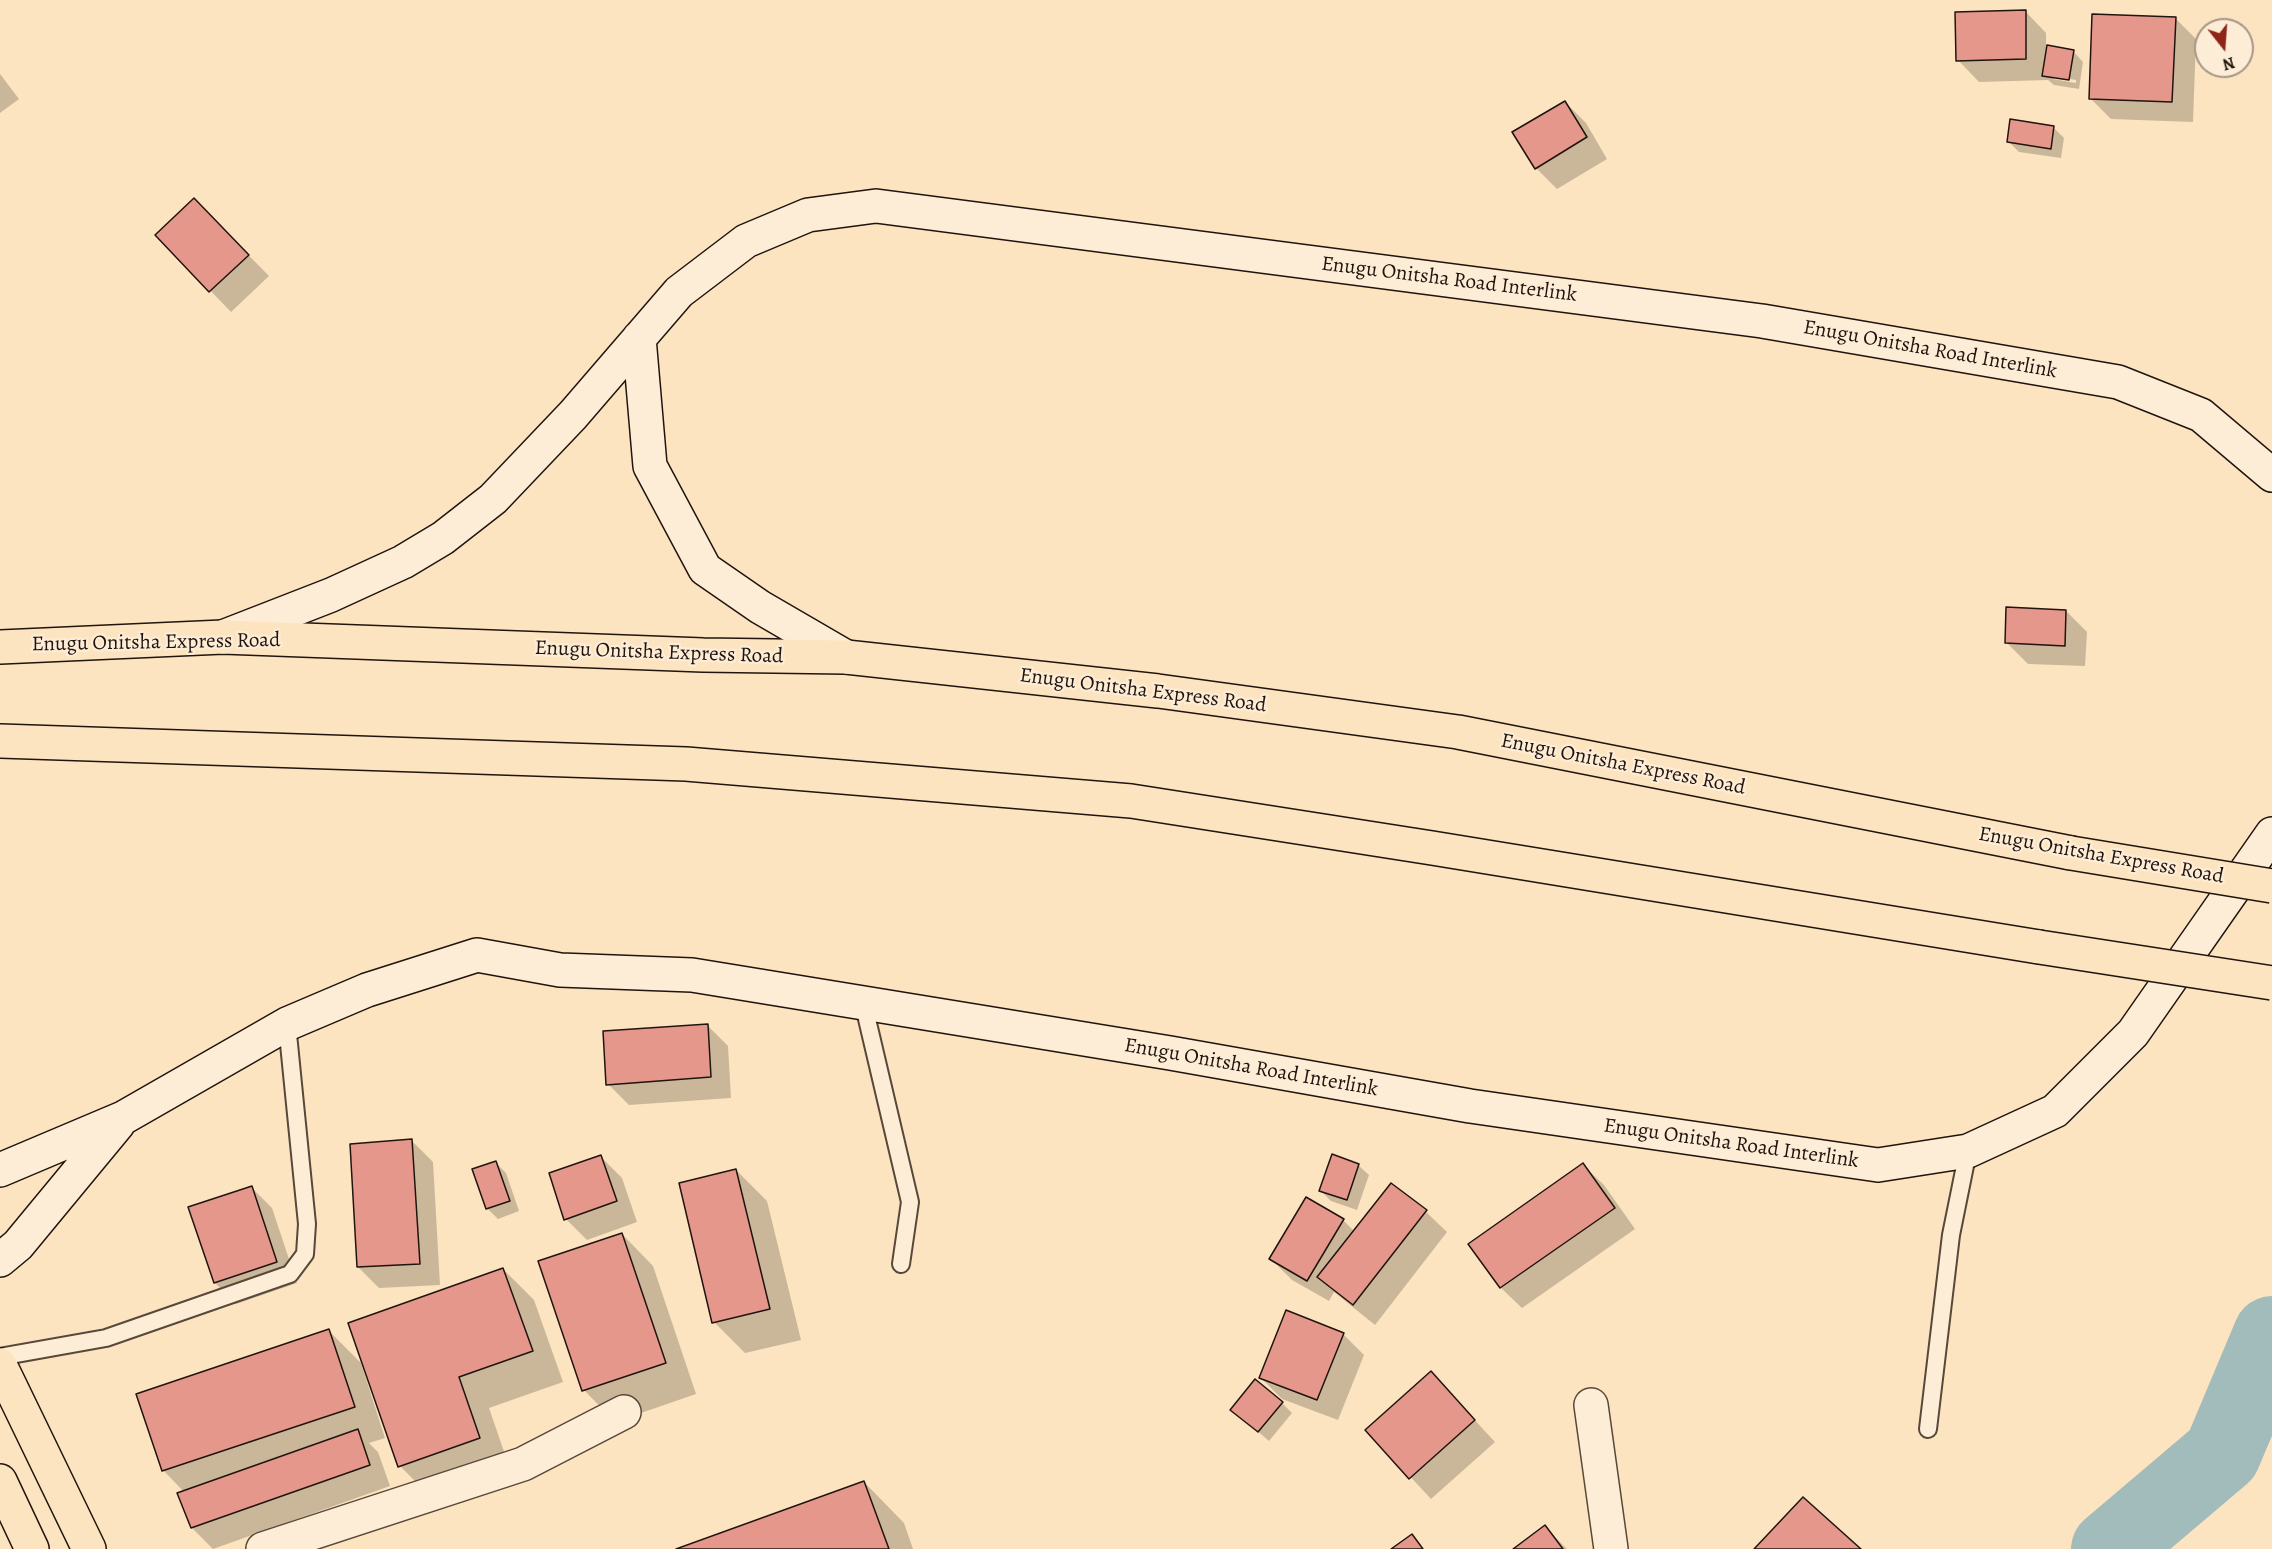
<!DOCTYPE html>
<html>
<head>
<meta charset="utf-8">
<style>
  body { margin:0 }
  #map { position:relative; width:2272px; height:1549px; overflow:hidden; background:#fde4c0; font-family:Alegreya,serif }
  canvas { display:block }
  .north { position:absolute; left:2194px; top:18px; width:60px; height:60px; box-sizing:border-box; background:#feedd6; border:2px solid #a59686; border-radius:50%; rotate:163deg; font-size:16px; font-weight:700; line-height:24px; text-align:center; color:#20140e }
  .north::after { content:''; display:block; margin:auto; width:21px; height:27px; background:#8f2418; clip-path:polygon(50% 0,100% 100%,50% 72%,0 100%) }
</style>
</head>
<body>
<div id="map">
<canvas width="2272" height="1549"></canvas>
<div class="north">N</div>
</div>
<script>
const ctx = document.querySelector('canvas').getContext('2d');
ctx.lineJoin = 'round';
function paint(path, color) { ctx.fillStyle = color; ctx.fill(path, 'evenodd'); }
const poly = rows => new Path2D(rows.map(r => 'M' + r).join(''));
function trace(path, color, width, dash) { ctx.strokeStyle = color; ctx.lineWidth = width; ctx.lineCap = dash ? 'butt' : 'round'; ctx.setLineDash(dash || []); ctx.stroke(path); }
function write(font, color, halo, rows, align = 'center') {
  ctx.font = font + ' Alegreya,serif'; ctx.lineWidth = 4.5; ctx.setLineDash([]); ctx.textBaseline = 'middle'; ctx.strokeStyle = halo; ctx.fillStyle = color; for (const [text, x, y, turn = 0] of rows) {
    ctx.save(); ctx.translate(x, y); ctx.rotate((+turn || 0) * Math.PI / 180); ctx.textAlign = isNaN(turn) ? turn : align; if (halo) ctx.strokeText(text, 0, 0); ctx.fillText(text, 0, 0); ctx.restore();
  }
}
paint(poly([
  [2025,11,2046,33,2046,47,2073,51,2083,62,2079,89,2054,85,2048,80,1979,82,1958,60],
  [2053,76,2076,80,2076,83,2053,79],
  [2175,18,2196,39,2193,122,2111,119,2090,98],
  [0,74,19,99,0,113],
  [1565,102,1586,123,1607,159,1557,189,1536,168],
  [2011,121,2054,128,2064,138,2061,158,2019,152,2008,141],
  [215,221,269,276,231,312,157,235],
  [2066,611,2087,632,2085,666,2028,664,2007,643],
  [707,1025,728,1046,731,1098,629,1105,608,1084],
  [412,1141,433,1162,440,1285,379,1288,358,1267],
  [601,1157,622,1178,637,1222,587,1240,566,1219],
  [496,1163,506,1173,519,1211,498,1219,487,1208],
  [1358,1165,1369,1175,1357,1210,1331,1201,1321,1191],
  [1583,1165,1604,1185,1635,1229,1522,1308,1501,1288,1470,1244],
  [736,1170,767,1201,801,1340,745,1353,714,1322],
  [1392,1185,1426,1212,1447,1232,1375,1325,1334,1292,1329,1301,1292,1280,1271,1259,1343,1220,1355,1232],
  [251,1187,272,1208,297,1283,236,1304,215,1283],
  [622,1234,653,1266,696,1394,615,1422,584,1390,540,1262],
  [503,1269,534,1300,563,1382,489,1408,510,1469,431,1497,400,1466],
  [1287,1312,1343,1334,1364,1355,1338,1420,1282,1399,1261,1378],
  [329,1331,361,1363,385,1438,369,1443,378,1452,390,1486,213,1549,192,1528,184,1492,163,1470],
  [1431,1373,1495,1442,1431,1499,1367,1430],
  [1282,1403,1292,1413,1269,1441,1232,1409],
  [864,1482,904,1523,913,1549,680,1549],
  [1545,1527,1567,1549,1515,1549]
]), '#0003');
trace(poly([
  [2110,1549,2222,1454,2272,1335]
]), '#a2bcbb', 78);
const building = poly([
  [2026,10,2026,59,1956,61,1955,12,2026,10],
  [2092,14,2176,17,2172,102,2089,99,2092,14],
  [2047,45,2074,50,2069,80,2042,76,2047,45],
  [1565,101,1587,137,1535,169,1512,132,1565,101],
  [2010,119,2054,126,2051,149,2007,142,2010,119],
  [194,198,249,255,209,292,155,235,194,198],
  [2006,607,2066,610,2065,646,2005,643,2006,607],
  [708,1024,711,1077,606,1085,603,1031,708,1024],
  [412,1139,420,1264,357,1267,350,1144,412,1139],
  [1332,1154,1359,1164,1347,1200,1319,1191,1332,1154],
  [601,1155,617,1201,564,1220,549,1173,601,1155],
  [496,1161,510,1201,486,1209,472,1169,496,1161],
  [1583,1163,1615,1208,1500,1288,1468,1244,1583,1163],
  [736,1169,770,1309,712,1323,679,1183,736,1169],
  [1391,1183,1427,1210,1353,1305,1317,1277,1391,1183],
  [252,1186,277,1262,214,1283,188,1207,252,1186],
  [1306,1197,1344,1219,1307,1281,1269,1259,1306,1197],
  [622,1233,666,1363,582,1391,538,1261,622,1233],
  [503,1268,533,1351,459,1377,480,1438,398,1467,348,1323,503,1268],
  [1286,1310,1344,1333,1317,1400,1259,1378,1286,1310],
  [329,1329,355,1407,162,1471,136,1394,329,1329],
  [1431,1371,1475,1420,1409,1479,1365,1430,1431,1371],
  [1255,1379,1283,1402,1258,1432,1230,1410,1255,1379],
  [358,1429,370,1465,191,1528,177,1493,358,1429],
  [864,1481,889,1549,676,1549,864,1481],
  [1803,1497,1861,1549,1754,1549,1803,1497],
  [1545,1525,1563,1549,1513,1549,1545,1525],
  [1412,1534,1423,1549,1391,1549,1412,1534]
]);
paint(building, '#e5978b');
trace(building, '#20140e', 1.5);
const lane = poly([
  [863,1002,910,1202,901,1264],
  [0,1357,106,1338,290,1274,305,1254,307,1224,287,1024],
  [1928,1429,1951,1235,1968,1151]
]);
const street = poly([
  [1591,1405,1611,1549],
  [263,1549,523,1464,624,1412]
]);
const secondary = poly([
  [639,338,650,466,705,569,760,607,846,657],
  [223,637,331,595,403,562,443,538,493,499,573,415,679,292,746,241,808,215,876,206,1762,321,2118,382,2201,415,2272,475],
  [0,1170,123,1118,287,1024,367,990,477,955,560,970,692,975,1170,1053,1470,1106,1878,1165,1968,1151,2055,1111,2133,1033,2272,834],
  [0,1260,18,1245,118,1124]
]);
const primary = poly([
  [0,1365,89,1549],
  [0,1481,32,1549]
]);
const highway = poly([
  [0,647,223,637,703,655,846,657,1158,691,1458,732,2071,853],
  [0,741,686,764,1131,801,1432,848,2039,947]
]);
trace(lane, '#57483a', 20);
trace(street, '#57483a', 36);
trace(secondary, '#20140e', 36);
trace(primary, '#20140e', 36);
trace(highway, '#20140e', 36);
trace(lane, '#feedd6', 16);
trace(street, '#feedd6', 33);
trace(secondary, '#feedd6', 33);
trace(primary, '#fde4c0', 33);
trace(highway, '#fde4c0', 33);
const highwayBridge = poly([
  [2071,853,2272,886],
  [2039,947,2272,983]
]);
trace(highwayBridge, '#20140e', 36, []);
trace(highwayBridge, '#fde4c0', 33);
write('21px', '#20140e', '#feedd6', [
  ["Enugu Onitsha Road Interlink",1449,280,7],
  ["Enugu Onitsha Road Interlink",1930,350,10],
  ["Enugu Onitsha Express Road",156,643,-1],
  ["Enugu Onitsha Express Road",659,653,2],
  ["Enugu Onitsha Express Road",1143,691,7],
  ["Enugu Onitsha Express Road",1623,765,11],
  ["Enugu Onitsha Express Road",2101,856,10],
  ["Enugu Onitsha Road Interlink",1251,1068,10],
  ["Enugu Onitsha Road Interlink",1731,1144,8]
]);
</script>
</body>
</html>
